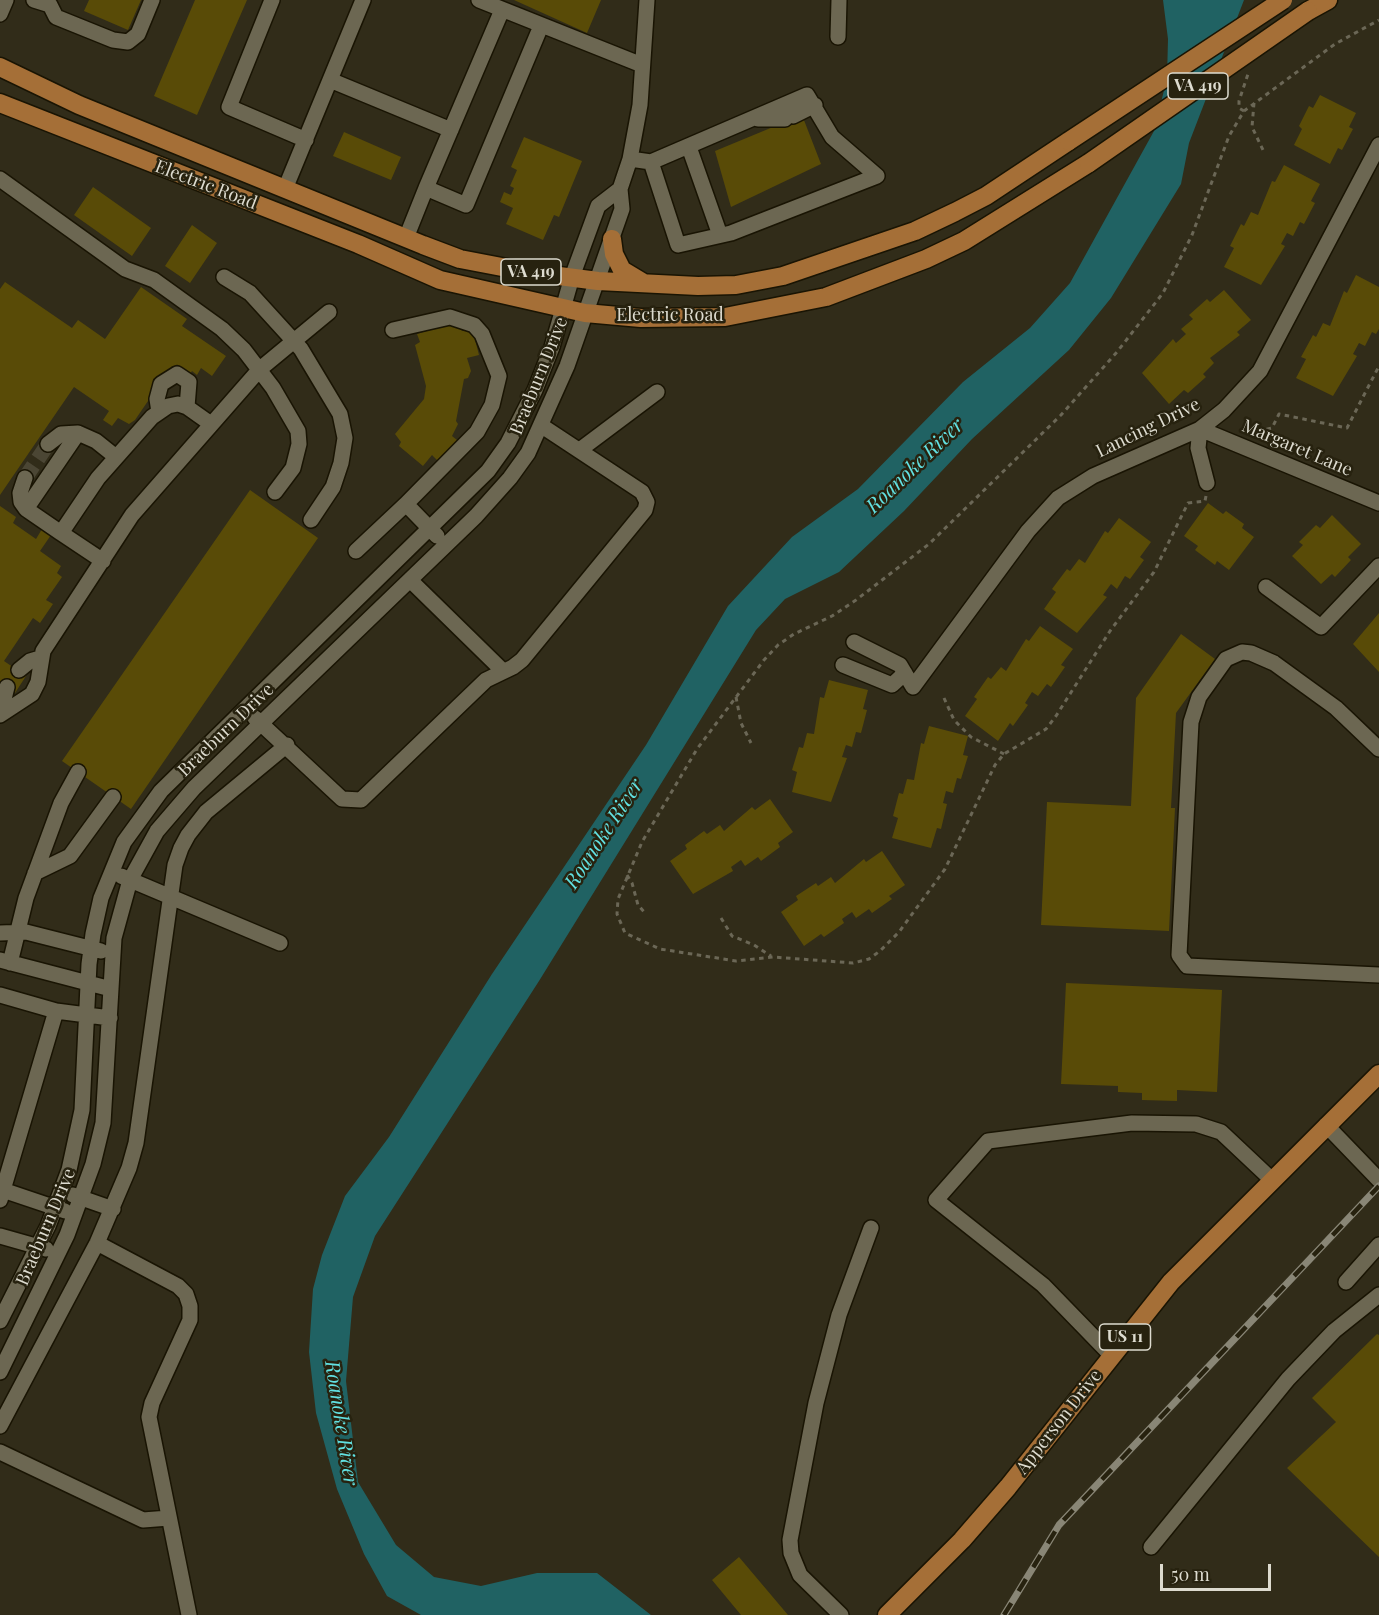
<!DOCTYPE html>
<html>
<head>
<meta charset="utf-8">
<style>
  body { margin:0 }
  #map { position:relative; width:1379px; height:1615px; overflow:hidden; background:#312c19; font-family:"Playfair Display",serif }
  canvas { display:block }
  .scale { position:absolute; left:1160px; top:1564px; width:111px; height:27px; box-sizing:border-box; border:3px solid #dddbcf; border-top:0; padding-left:8px; font-size:18px; line-height:21px; white-space:nowrap; color:#dddbcf; -webkit-text-stroke:4px #27220f; paint-order:stroke }
</style>
</head>
<body>
<div id="map">
<canvas width="1379" height="1615"></canvas>
<div class="scale">50 m</div>
</div>
<script>
const ctx = document.querySelector('canvas').getContext('2d');
ctx.lineJoin = 'round';
function paint(path, color) { ctx.fillStyle = color; ctx.fill(path, 'evenodd'); }
const poly = rows => new Path2D(rows.map(r => 'M' + r).join(''));
function trace(path, color, width, dash) { ctx.strokeStyle = color; ctx.lineWidth = width; ctx.lineCap = dash ? 'butt' : 'round'; ctx.setLineDash(dash || []); ctx.stroke(path); }
function write(font, color, halo, rows, align = 'center') {
  ctx.font = font + ' "Playfair Display",serif'; ctx.lineWidth = 5; ctx.setLineDash([]); ctx.textBaseline = 'middle'; ctx.strokeStyle = halo; ctx.fillStyle = color; for (const [text, x, y, turn = 0] of rows) {
    ctx.save(); ctx.translate(x, y); ctx.rotate((+turn || 0) * Math.PI / 180); ctx.textAlign = isNaN(turn) ? turn : align; if (halo) ctx.strokeText(text, 0, 0); ctx.fillText(text, 0, 0); ctx.restore();
  }
}
paint(poly([
  [1163,0,1244,0,1189,143,1181,184,1111,298,1069,350,972,439,904,511,839,572,785,599,756,630,539,981,375,1236,353,1297,346,1381,358,1482,396,1545,434,1577,481,1586,537,1573,597,1573,651,1615,421,1615,387,1596,364,1554,337,1489,316,1413,309,1352,313,1289,322,1255,345,1196,389,1137,492,974,646,745,728,606,792,537,858,489,963,382,1030,328,1070,283,1154,131,1167,78,1168,39]
]), '#206263');
paint(poly([
  [89,0,141,0,128,30,84,11],
  [195,0,247,0,197,115,154,96],
  [514,0,601,0,587,33],
  [1320,95,1356,113,1349,127,1353,129,1342,150,1338,148,1330,164,1294,145,1302,129,1299,126,1309,106,1313,108],
  [802,115,821,164,731,207,715,151],
  [344,132,401,157,391,180,333,156],
  [524,137,582,161,559,217,554,215,543,240,506,224,513,208,500,202,504,192,511,195,514,188,510,186,517,170,511,167],
  [1284,165,1320,184,1311,201,1315,203,1304,224,1300,222,1293,236,1287,233,1281,244,1285,246,1261,285,1224,267,1234,248,1230,246,1241,224,1244,226,1251,212,1258,215,1272,181,1275,182],
  [93,187,151,228,132,256,74,215],
  [192,225,217,243,190,283,165,266],
  [1356,275,1379,287,1379,329,1376,334,1372,332,1365,346,1359,343,1353,354,1357,356,1333,396,1296,378,1306,359,1301,357,1313,335,1316,337,1323,323,1330,326,1344,291,1347,293],
  [5,282,72,328,78,320,105,339,141,287,187,319,182,326,226,356,212,376,201,368,197,375,192,371,188,377,172,366,135,420,129,424,118,418,112,426,103,420,109,411,74,387,0,495,0,289],
  [1224,290,1251,320,1237,332,1240,335,1210,358,1214,363,1203,374,1206,377,1188,393,1184,390,1169,404,1142,373,1173,339,1176,343,1186,334,1181,329,1193,319,1189,315,1207,299,1210,302],
  [459,321,462,331,472,328,479,355,467,358,471,371,468,378,464,379,456,421,458,424,452,436,457,440,439,462,432,455,423,466,399,446,401,442,395,434,424,399,426,386,415,345,420,342,417,334],
  [250,490,318,538,131,809,62,761],
  [1208,503,1223,514,1226,511,1244,524,1242,528,1254,537,1229,570,1217,561,1215,565,1195,550,1198,546,1184,536],
  [0,506,16,517,13,523,36,539,42,529,51,535,40,551,61,566,57,573,62,577,46,600,53,604,40,623,33,618,4,661,26,676,15,693,0,682],
  [1332,515,1361,544,1348,557,1351,560,1335,577,1332,574,1321,584,1292,556,1303,545,1299,542,1316,525,1320,528],
  [1119,518,1151,542,1140,557,1144,560,1130,579,1125,576,1117,589,1111,584,1103,595,1107,597,1077,633,1044,609,1056,592,1052,589,1067,569,1070,571,1079,559,1085,563,1105,531,1108,533],
  [1379,613,1379,672,1353,644],
  [1040,626,1073,649,1061,665,1065,667,1051,687,1047,684,1038,696,1032,692,1025,703,1028,705,1013,726,1010,723,998,741,965,716,977,699,974,697,988,677,991,679,1001,667,1006,671,1026,639,1029,641],
  [1181,634,1215,659,1176,713,1171,808,1175,808,1169,931,1041,925,1047,802,1131,806,1136,698],
  [829,680,868,690,863,709,867,710,861,733,856,732,852,747,846,745,842,757,847,758,831,802,792,792,797,772,792,770,799,747,803,748,807,733,814,734,820,697,824,698],
  [929,726,968,736,963,755,968,756,961,779,957,778,953,793,946,791,943,803,947,804,941,829,937,828,931,848,892,838,898,818,893,816,899,793,903,794,907,779,914,780,921,743,924,744],
  [770,799,793,832,778,843,780,847,761,861,758,857,745,866,741,860,731,867,733,871,693,894,670,861,687,849,685,845,704,831,707,834,720,825,724,831,752,807,755,810],
  [882,851,905,885,889,896,892,899,872,913,869,909,856,918,852,912,842,919,844,923,824,937,821,934,804,946,781,912,798,900,796,896,816,883,818,886,831,877,835,883,864,859,866,862],
  [1066,983,1222,990,1217,1092,1177,1090,1177,1101,1142,1100,1142,1093,1118,1092,1118,1086,1061,1084],
  [1377,1334,1379,1335,1379,1557,1287,1468,1336,1422,1312,1398],
  [739,1557,788,1615,741,1615,712,1580]
]), '#594b07');
trace(poly([
  [25,478,48,444]
]), '#4b4634', 15, [15, 8]);
const minor = poly([
  [34,0,50,5,56,17,113,40,128,42,138,34,152,0],
  [272,0,229,107,306,140],
  [479,0,642,65],
  [502,10,426,188,466,205,541,26],
  [0,14,6,0],
  [838,37,839,0],
  [330,80,451,130],
  [793,116,815,105],
  [758,119,785,119],
  [689,147,720,235],
  [630,159,651,162,678,245,731,233,877,176,832,137,807,95,651,162],
  [0,179,125,269,154,280,222,329,244,350,273,388,298,431,299,444,293,468,275,492],
  [285,189,363,0],
  [406,238,426,188],
  [224,277,250,293,301,349,340,414,345,438,341,463,333,487,311,520],
  [393,330,450,317,474,325,482,334,499,376,492,405,477,432,406,504],
  [159,412,157,399,161,384,177,374,189,382,187,407],
  [48,444,61,434,78,433],
  [581,449,657,392],
  [25,478,20,493,21,502,26,509],
  [1207,483,1198,448,1200,429,1379,503],
  [61,533,26,509,78,433,96,441,116,457],
  [356,551,406,504,437,536],
  [103,561,61,533,98,478,152,417,168,406,178,404,187,407,211,424],
  [410,580,503,671],
  [1266,587,1321,627,1379,566],
  [854,642,900,665,913,687,1028,531,1058,498,1093,476,1200,429,1224,410,1260,371,1379,145],
  [843,665,892,685,905,673],
  [19,670,30,661,40,658],
  [0,715,32,694,38,682,43,651,132,515,260,369,329,312],
  [0,715,7,687],
  [255,718,342,799,361,800,486,680,513,667,522,660,645,510,647,502,642,492,542,426],
  [1379,749,1336,708,1274,663,1251,653,1242,652,1226,659,1199,697,1191,722,1179,955,1187,966,1379,975],
  [35,873,70,856,113,797],
  [121,876,280,943],
  [0,933,26,932,101,951],
  [0,960,111,989],
  [10,963,26,898,61,803,78,772],
  [0,995,56,1011,110,1018],
  [1326,1125,1379,1180],
  [0,1189,65,1211],
  [73,1195,113,1209],
  [0,1200,56,1011],
  [0,1236,46,1249],
  [97,1243,178,1286,186,1294,190,1306,190,1320,152,1403,149,1417,189,1615],
  [1346,1282,1379,1245],
  [0,1321,48,1226,69,1170,82,1110,89,964,93,934,101,898,124,842,161,791,488,471,508,443,535,390,552,347,572,277,598,206,620,189],
  [1111,1355,1043,1285,936,1200,988,1141,1132,1123,1196,1124,1221,1132,1272,1180],
  [0,1372,67,1235,93,1164,103,1123,114,938,130,880,157,831,194,788,476,516,510,478,528,453,567,366,622,209,620,189,630,159,640,105,647,0],
  [0,1426,97,1243,129,1168,136,1143,175,865,181,848,188,835,206,812,287,745],
  [0,1452,143,1520,169,1518],
  [1151,1547,1288,1379,1334,1331,1379,1295],
  [841,1615,800,1575,791,1553,790,1540,816,1403,839,1315,871,1228]
]);
const major = poly([
  [1308,11,1328,0],
  [0,67,79,105,423,245,460,259,528,272,598,281,698,286,736,285,783,276,915,231,955,212,986,196,1069,141],
  [0,103,358,244,440,280,585,313,641,318,725,317,826,297,926,259,964,241,1089,163],
  [612,239,614,254,622,270,642,282],
  [887,1615,962,1540,1008,1487,1171,1282,1379,1074]
]);
trace(minor, '#191403', 18);
trace(major, '#191403', 21);
trace(poly([
  [1254,103,1252,127,1263,150],
  [1244,111,1239,108,1239,101,1249,71],
  [1249,433,1272,428,1279,414,1347,428,1379,366],
  [1206,496,1205,501,1188,503,1154,572,1110,631,1056,716,1046,729,1004,754,995,765,945,869,899,932,880,951,869,959,853,963,773,957,736,961,660,949,625,933,617,914,618,899,642,842,697,749,764,660,778,645,794,634,832,616,856,600,929,544,1061,415,1117,352,1163,293,1192,235,1229,136,1244,111,1335,44,1379,20],
  [736,697,741,723,751,743],
  [944,698,954,720,971,737,1004,754],
  [627,875,632,883,638,905,646,914],
  [721,918,732,936,754,945,771,956]
]), '#6b6756', 3, [4.5, 4.5]);
trace(minor, '#6c6752', 15);
trace(major, '#a56f37', 18);
const rail = poly([
  [1004,1615,1059,1525,1379,1186]
]);
trace(rail, '#898676', 7);
trace(rail, '#27220f', 4.5, [14]);
const majorBridge = poly([
  [1069,141,1283,0],
  [1089,163,1308,11]
]);
trace(majorBridge, '#191403', 21, []);
trace(majorBridge, '#a56f37', 18);
for (const [x, y, w] of [
  [1198,86,60],
  [531,272,60],
  [1125,1337,51]
]) { const box = new Path2D(); box.roundRect(x - w / 2, y - 13, w, 26, 4.5); ctx.fillStyle = '#27220f'; ctx.fill(box); trace(box, '#dddbcf', 1.5); }
write('bold 16px', '#dddbcf', null, [
  ["VA 419",1198,86],
  ["VA 419",531,272],
  ["US 11",1125,1337]
]);
write('18px', '#dddbcf', '#27220f', [
  ["Electric Road",206,185,21],
  ["Electric Road",670,315],
  ["Braeburn Drive",539,376,-68],
  ["Lancing Drive",1148,428,-26],
  ["Margaret Lane",1297,448,23],
  ["Braeburn Drive",226,730,-44],
  ["Braeburn Drive",46,1227,-67],
  ["Apperson Drive",1059,1422,-52]
]);
write('italic 20px', '#62e1e2', '#27220f', [
  ["Roanoke River",915,466,-44],
  ["Roanoke River",604,834,-57],
  ["Roanoke River",341,1423,81]
]);
</script>
</body>
</html>
